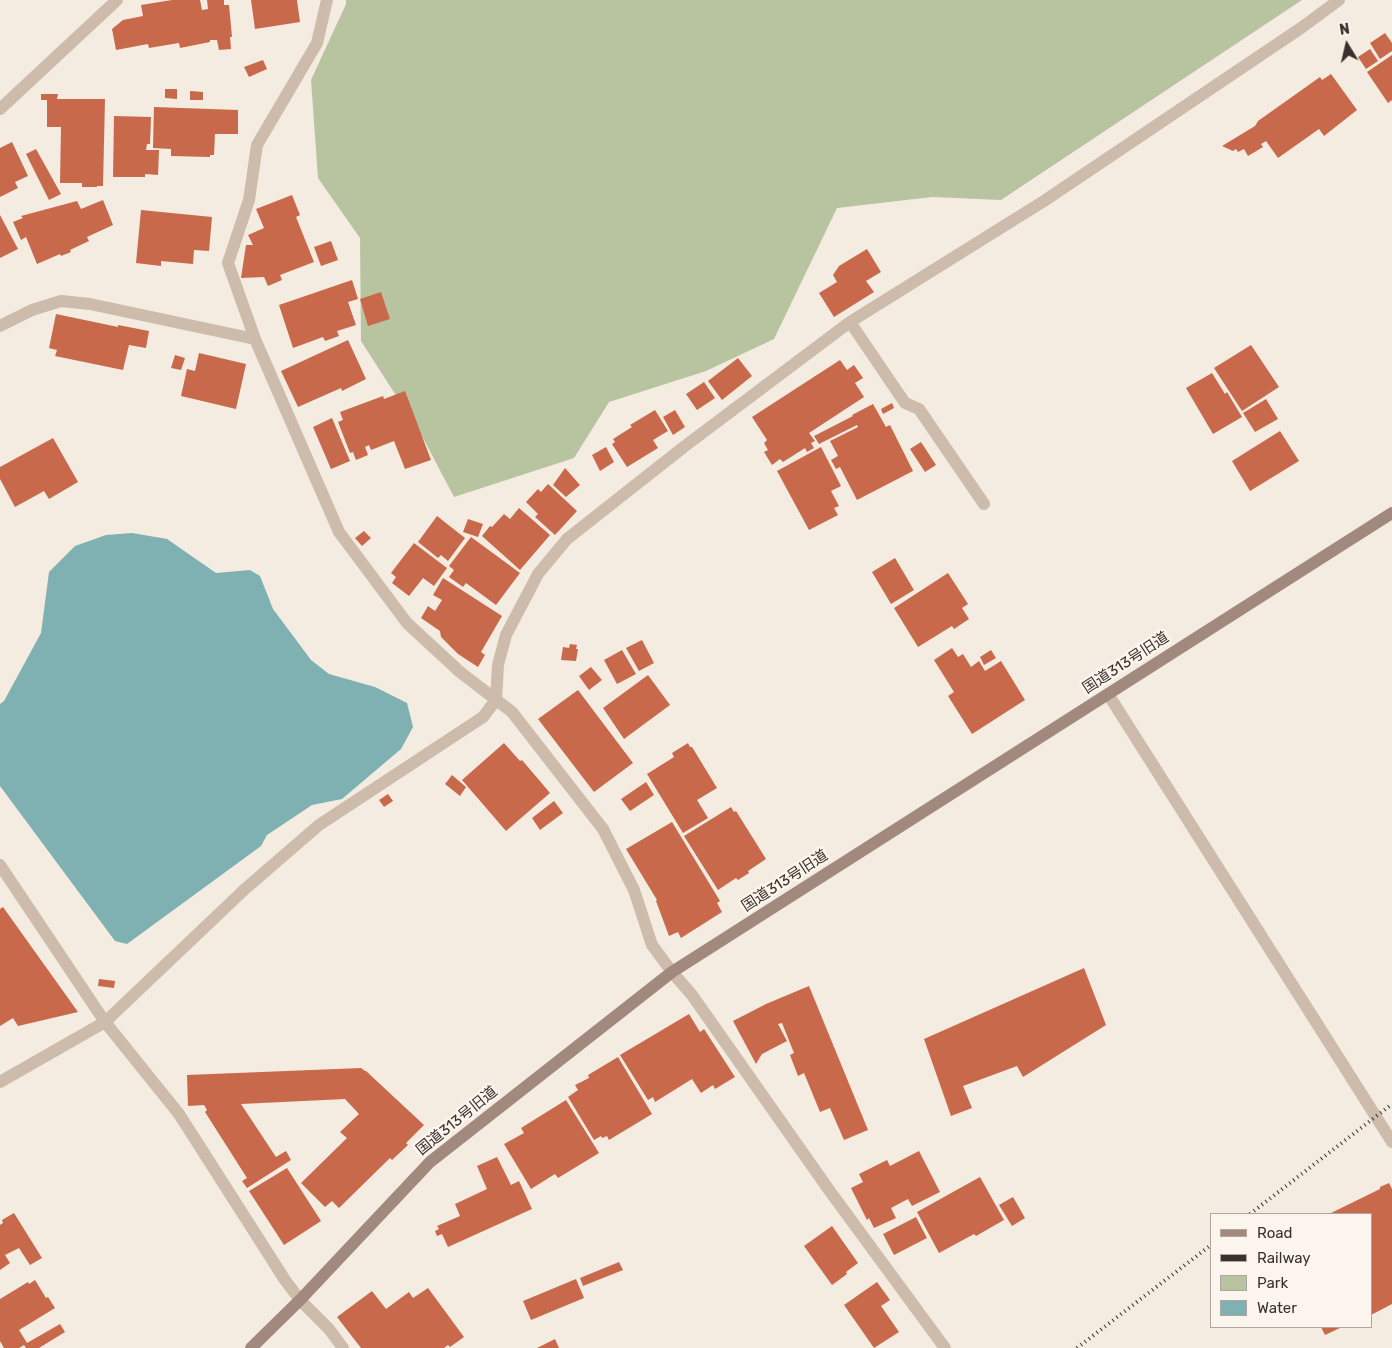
<!DOCTYPE html>
<html>
<head>
<meta charset="utf-8">
<style>
  body { margin:0 }
  #map { position:relative; width:1392px; height:1348px; overflow:hidden; background:#f4ebe1; font-family:Rubik,sans-serif }
  canvas { display:block }
  .legend { position:absolute; left:1210px; top:1213px; width:162px; height:115px; box-sizing:border-box; background:#fbf5ee; border:1px solid #aea6a0; margin:0; padding:6px 9px; list-style:none; font-size:15px; color:#3b302b }
  .legend li { display:flex; align-items:center; gap:10px; height:25px }
  .legend b { width:25px; border:1px solid #aea6a0 }
  .north { position:absolute; left:1322px; top:20px; width:50px; height:50px; -webkit-text-stroke:4px #fbf5ee; paint-order:stroke; rotate:351deg; font-size:14px; font-weight:700; line-height:20px; text-align:center; color:#3b302b }
  .north::after { content:''; display:block; margin:auto; width:18px; height:22px; background:#3b302b; clip-path:polygon(50% 0,100% 100%,50% 72%,0 100%) }
</style>
</head>
<body>
<div id="map">
<canvas width="1392" height="1348"></canvas>
<ul class="legend">
<li><b style="height:6px;background:#a18a7d"></b>Road</li>
<li><b style="height:6px;background:#3b302b"></b>Railway</li>
<li><b style="height:14px;background:#b8c4a0"></b>Park</li>
<li><b style="height:14px;background:#7fb0b2"></b>Water</li>
</ul>
<div class="north">N</div>
</div>
<script>
const ctx = document.querySelector('canvas').getContext('2d');
ctx.lineJoin = 'round';
function paint(path, color) { ctx.fillStyle = color; ctx.fill(path, 'evenodd'); }
const poly = rows => new Path2D(rows.map(r => 'M' + r).join(''));
function trace(path, color, width, dash) { ctx.strokeStyle = color; ctx.lineWidth = width; ctx.lineCap = dash ? 'butt' : 'round'; ctx.setLineDash(dash || []); ctx.stroke(path); }
function write(font, color, halo, rows, align = 'center') {
  ctx.font = font + ' Rubik,"Noto Sans JP",sans-serif'; ctx.lineWidth = 5; ctx.setLineDash([]); ctx.textBaseline = 'middle'; ctx.strokeStyle = halo; ctx.fillStyle = color; for (const [text, x, y, turn = 0] of rows) {
    ctx.save(); ctx.translate(x, y); ctx.rotate((+turn || 0) * Math.PI / 180); ctx.textAlign = isNaN(turn) ? turn : align; if (halo) ctx.strokeText(text, 0, 0); ctx.fillText(text, 0, 0); ctx.restore();
  }
}
paint(poly([
  [346,0,1302,0,1001,200,932,197,837,208,774,339,706,371,609,402,574,458,454,497,422,436,361,341,360,238,318,178,311,80,346,4]
]), '#b8c4a0');
paint(poly([
  [132,533,167,539,216,573,250,570,260,576,273,609,311,660,329,674,375,687,407,703,413,727,401,749,342,799,312,805,267,835,261,846,127,944,115,941,0,786,0,704,4,701,41,633,49,572,75,546,106,535]
]), '#7fb0b2');
paint(poly([
  [172,0,200,0,202,10,208,9,207,0,224,0,224,5,229,5,232,37,230,37,231,49,219,50,217,40,210,40,210,42,180,48,179,43,149,48,148,44,116,50,112,29,123,20,143,16,141,5],
  [251,0,297,0,300,22,255,29],
  [1385,33,1392,43,1392,51,1380,59,1370,43],
  [1370,49,1378,61,1366,69,1358,57],
  [1392,55,1392,100,1388,103,1367,72],
  [263,60,267,69,249,77,244,67],
  [1331,74,1357,110,1324,136,1319,129,1278,158,1266,141,1261,144,1263,147,1248,156,1244,149,1238,152,1236,149,1233,151,1222,146,1255,126,1258,121,1320,77,1322,80],
  [165,89,177,89,177,99,165,98],
  [190,91,203,92,203,100,190,100],
  [41,94,58,94,57,99,105,99,103,186,97,186,97,187,82,187,82,183,60,183,61,127,47,127,47,100,41,100],
  [154,107,238,110,238,134,215,134,214,155,210,155,210,157,171,156,171,149,153,148],
  [114,116,151,117,150,144,147,144,146,150,159,150,158,175,145,174,145,177,113,177],
  [12,142,28,176,15,182,18,188,0,197,0,148],
  [36,149,61,194,49,200,26,154],
  [292,195,300,215,296,217,314,262,280,275,282,280,268,286,264,277,241,278,246,245,253,245,248,235,264,228,256,209],
  [103,200,113,225,87,237,89,241,70,250,71,252,61,256,60,254,37,264,26,237,21,240,13,222,23,218,21,216,77,201,81,209],
  [141,210,212,217,209,251,194,250,193,264,161,261,161,266,136,263],
  [0,215,18,249,0,258],
  [331,241,338,260,321,266,314,247],
  [867,249,881,272,866,281,874,292,834,317,819,293,837,282,833,275,839,266],
  [352,280,358,299,348,302,356,325,337,331,339,336,325,341,323,337,293,348,279,305],
  [381,292,390,319,368,326,360,299],
  [56,314,118,327,118,325,149,331,146,348,129,345,123,370,55,356,57,350,49,348],
  [348,340,366,379,342,391,341,388,298,407,281,371],
  [1251,345,1279,387,1242,411,1214,368],
  [199,353,246,364,236,409,181,396,187,369,195,371],
  [175,355,185,358,181,370,171,368],
  [738,358,752,376,722,400,708,381],
  [840,360,847,370,854,365,863,378,855,383,864,397,809,433,815,441,811,443,814,448,807,452,805,448,783,462,780,459,772,465,764,452,768,450,764,443,767,440,752,417],
  [1212,373,1225,394,1227,392,1242,417,1213,434,1186,388],
  [704,382,715,398,697,410,686,394],
  [405,391,431,460,405,469,394,441,371,450,369,445,365,447,368,455,356,460,353,452,350,453,338,422,343,420,340,412,383,396,384,399],
  [1266,399,1278,419,1255,432,1243,413],
  [892,403,894,408,883,414,881,409],
  [873,404,886,427,890,425,913,471,857,500,840,467,836,469,831,460,838,456,830,441,858,427,857,425,819,444,814,436,853,416,852,415],
  [655,410,668,431,653,440,658,448,627,467,612,444,615,442,613,439,632,427,630,425],
  [675,410,685,427,673,435,663,417],
  [332,418,350,461,331,469,313,427],
  [1280,431,1299,461,1250,491,1232,461],
  [53,438,78,482,49,499,44,491,15,507,0,479,0,467],
  [921,442,936,465,925,472,910,449],
  [606,447,614,462,600,471,592,455],
  [821,447,841,486,831,491,839,506,834,508,838,515,809,530,777,471],
  [565,468,580,485,566,497,553,485],
  [548,484,577,511,555,535,535,517,538,514,526,502,538,489,541,492],
  [519,508,550,535,520,570,482,536,490,526,492,527,504,514,510,519],
  [437,516,465,538,448,561,441,555,438,558,418,542],
  [468,519,483,524,478,537,463,532],
  [364,531,371,538,362,546,355,538],
  [471,537,520,573,496,605,466,583,463,587,449,577,454,570,449,566],
  [414,543,447,568,434,586,423,578,409,596,392,583,396,577,391,573],
  [895,558,914,590,891,604,872,572],
  [948,573,968,604,962,608,969,619,954,629,952,626,918,647,894,608],
  [443,578,502,616,481,652,485,655,478,667,458,654,441,637,440,631,421,618,428,606,435,611,442,600,433,595],
  [642,640,654,663,639,671,626,648],
  [570,644,577,645,576,649,578,649,576,661,561,660,563,647,569,648],
  [952,648,958,657,963,654,971,667,979,661,985,671,1001,661,1025,700,972,734,948,696,954,692,934,660],
  [622,650,636,674,617,684,604,660],
  [991,650,996,658,984,665,980,657],
  [591,667,602,680,589,690,579,676],
  [648,675,670,705,624,739,603,708],
  [578,690,633,763,594,792,538,719],
  [504,743,520,761,522,760,550,793,506,831,462,780],
  [688,743,690,747,692,747,717,788,697,800,708,818,683,833,647,774,674,757,672,753],
  [452,775,466,787,460,796,445,784],
  [646,782,654,795,630,811,621,799],
  [388,794,393,801,384,807,379,800],
  [554,801,563,813,540,830,532,818],
  [731,807,734,812,736,811,766,859,748,871,749,873,738,880,736,878,718,890,684,836],
  [672,822,720,901,717,903,722,912,681,938,678,932,669,936,656,901,657,900,626,849],
  [3,907,78,1012,18,1026,13,1018,0,1026,0,909],
  [1084,968,1106,1025,1023,1077,1017,1066,963,1086,972,1108,951,1116,924,1039],
  [99,979,115,981,114,988,98,986],
  [809,986,868,1130,844,1140,830,1108,820,1112,804,1073,798,1076,790,1055,794,1053,782,1023,778,1024,787,1041,762,1054,756,1064,733,1021,766,1004],
  [689,1014,700,1032,704,1029,735,1077,715,1089,713,1085,701,1093,692,1079,655,1102,653,1097,648,1100,620,1055],
  [618,1057,652,1114,609,1140,607,1136,602,1138,601,1136,594,1140,568,1097,578,1090,575,1085,589,1078,588,1075],
  [361,1068,365,1071,366,1071,424,1125,406,1143,408,1145,392,1160,390,1158,339,1208,332,1201,325,1207,301,1183,347,1138,340,1132,359,1114,345,1099,241,1104,276,1157,286,1151,291,1160,247,1188,242,1181,247,1178,205,1112,207,1110,204,1105,188,1106,187,1075],
  [566,1100,599,1153,558,1178,555,1174,531,1189,504,1144,524,1133,521,1128],
  [919,1151,940,1192,912,1206,908,1199,891,1208,896,1218,874,1228,869,1218,867,1220,851,1188,863,1182,859,1174,887,1160,890,1166],
  [497,1157,511,1185,519,1181,532,1209,448,1247,442,1234,437,1236,435,1231,439,1229,437,1226,460,1216,455,1204,487,1189,477,1166],
  [287,1168,321,1221,284,1245,249,1191],
  [980,1177,1004,1220,976,1236,974,1234,939,1253,917,1212],
  [1389,1183,1392,1189,1392,1304,1371,1315,1371,1214,1329,1214,1380,1189,1380,1187],
  [1013,1197,1025,1218,1012,1226,999,1205],
  [14,1213,42,1258,30,1265,19,1248,5,1255,10,1263,0,1270,0,1225,3,1223,2,1220],
  [916,1217,927,1238,894,1255,883,1234],
  [832,1226,858,1263,846,1272,847,1274,832,1285,804,1246],
  [619,1262,623,1270,583,1286,580,1278],
  [576,1279,584,1298,531,1320,523,1301],
  [35,1280,46,1298,48,1297,55,1308,19,1330,27,1343,60,1324,65,1332,39,1348,26,1348,24,1345,19,1348,4,1348,0,1341,0,1299,28,1282,29,1284],
  [877,1282,890,1300,881,1306,899,1332,874,1348,844,1305],
  [428,1288,464,1337,450,1347,448,1345,444,1348,361,1348,337,1317,372,1291,386,1309,409,1292,413,1298],
  [1321,1327,1342,1327,1325,1335],
  [555,1339,559,1348,537,1348]
]), '#c8694b');
trace(poly([
  [327,0,317,43,257,145,249,200,228,263,255,339,339,532,407,623,460,672,512,712,603,829,634,890,652,945,672,972,692,995,829,1190,945,1348],
  [0,109,117,0],
  [850,322,905,403,919,409,984,504],
  [0,326,32,310,61,301,90,304,255,339],
  [1108,694,1392,1142],
  [0,865,105,1022,179,1114,285,1280,300,1300,329,1329,343,1348],
  [0,1082,105,1022,245,889,319,825,483,717,496,700,498,665,506,635,538,574,567,539,685,446,850,322,1044,201,1301,28,1339,0]
]), '#cdbbac', 12);
trace(poly([
  [251,1348,300,1300,430,1162,672,972,1392,513]
]), '#a18a7d', 12);
trace(poly([
  [1250,1214,1392,1104],
  [1077,1348,1211,1245]
]), '#3b302b', 4, [1, 4]);
write('15px', '#3b302b', '#fbf5ee', [
  ["国道313号旧道",1126,663,-33],
  ["国道313号旧道",785,881,-33],
  ["国道313号旧道",457,1121,-39]
]);
</script>
</body>
</html>
